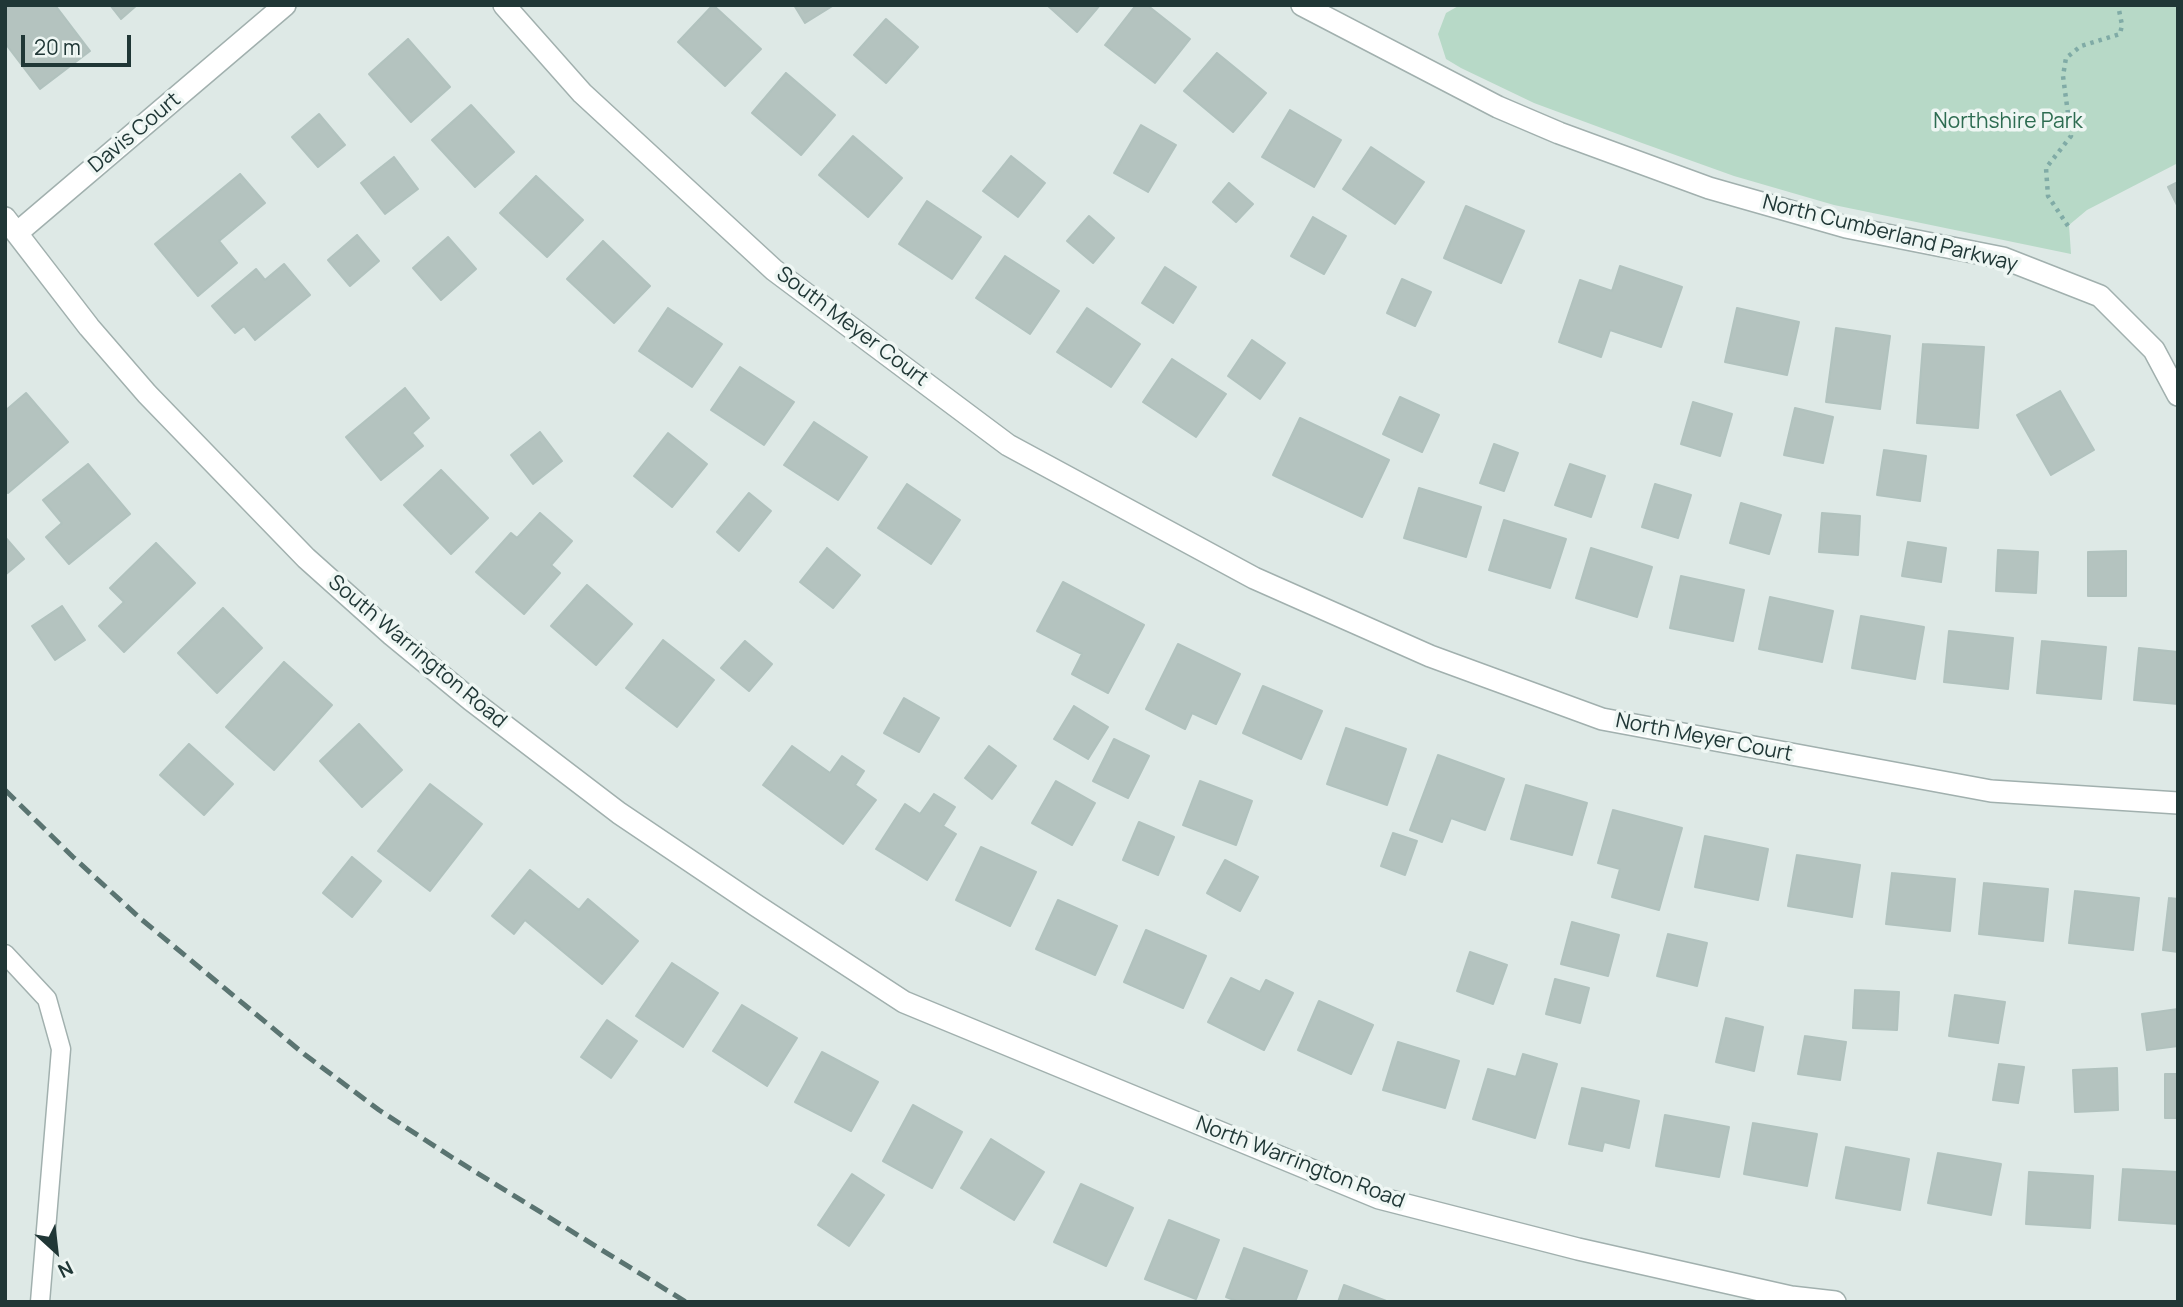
<!DOCTYPE html>
<html>
<head>
<meta charset="utf-8">
<style>
  body { margin:0 }
  #map { position:relative; width:2183px; height:1307px; overflow:hidden; background:#dee9e6; font-family:Manrope,sans-serif }
  canvas { display:block }
  .frame { position:absolute; inset:0; border:7px solid #203736; pointer-events:none }
  .north { position:absolute; left:21px; top:1216px; width:70px; height:70px; -webkit-text-stroke:5px #eef6f3; paint-order:stroke; rotate:153deg; font-size:19px; font-weight:700; line-height:28px; text-align:center; color:#203736 }
  .north::after { content:''; display:block; margin:auto; width:24px; height:32px; background:#203736; clip-path:polygon(50% 0,100% 100%,50% 72%,0 100%) }
  .scale { position:absolute; left:21px; top:35px; width:110px; height:32px; box-sizing:border-box; border:4px solid #203736; border-top:0; padding-left:9px; font-size:21px; line-height:24px; white-space:nowrap; color:#203736; -webkit-text-stroke:5px #eef6f3; paint-order:stroke }
</style>
</head>
<body>
<div id="map">
<canvas width="2183" height="1307"></canvas>
<div class="frame"></div>
<div class="north">N</div>
<div class="scale">20 m</div>
</div>
<script>
const ctx = document.querySelector('canvas').getContext('2d');
ctx.lineJoin = 'round';
function paint(path, color) { ctx.fillStyle = color; ctx.fill(path, 'evenodd'); }
const poly = rows => new Path2D(rows.map(r => 'M' + r).join(''));
function trace(path, color, width, dash) { ctx.strokeStyle = color; ctx.lineWidth = width; ctx.lineCap = dash ? 'butt' : 'round'; ctx.setLineDash(dash || []); ctx.stroke(path); }
function write(font, color, halo, rows, align = 'center') {
  ctx.font = font + ' Manrope,sans-serif'; ctx.lineWidth = 7; ctx.setLineDash([]); ctx.textBaseline = 'middle'; ctx.strokeStyle = halo; ctx.fillStyle = color; for (const [text, x, y, turn = 0] of rows) {
    ctx.save(); ctx.translate(x, y); ctx.rotate((+turn || 0) * Math.PI / 180); ctx.textAlign = isNaN(turn) ? turn : align; if (halo) ctx.strokeText(text, 0, 0); ctx.fillText(text, 0, 0); ctx.restore();
  }
}
paint(poly([
  [1460,5,2178,5,2178,163,2087,210,2069,225,2071,254,1834,205,1734,176,1642,143,1534,103,1461,68,1446,59,1438,34,1446,13]
]), '#b7d9c7');
const building = poly([
  [5,5,55,5,90,51,40,89,5,43,5,5],
  [110,5,137,5,121,19,110,5],
  [713,5,761,49,725,86,678,42,713,5],
  [794,5,834,5,805,23,794,5],
  [1047,5,1100,5,1077,32,1047,5],
  [1136,5,1147,5,1190,39,1155,83,1105,45,1136,5],
  [886,19,918,47,886,83,854,55,886,19],
  [408,39,450,87,411,122,369,74,408,39],
  [1217,53,1266,93,1233,132,1184,91,1217,53],
  [786,73,835,115,801,155,752,113,786,73],
  [471,105,514,152,475,187,432,140,471,105],
  [1290,110,1341,140,1314,187,1262,157,1290,110],
  [319,114,345,145,318,167,292,137,319,114],
  [1141,125,1176,145,1148,192,1114,173,1141,125],
  [853,136,902,178,868,217,819,175,853,136],
  [1371,147,1424,182,1395,224,1343,189,1371,147],
  [1011,156,1045,183,1018,217,983,191,1011,156],
  [394,157,418,189,385,214,361,183,394,157],
  [240,174,265,203,219,241,237,263,198,296,155,244,240,174],
  [536,176,583,220,547,257,500,213,536,176],
  [2178,182,2178,207,2168,187,2178,182],
  [1229,183,1253,204,1236,222,1213,202,1229,183],
  [927,201,981,237,952,279,899,244,927,201],
  [1466,206,1524,231,1501,283,1444,258,1466,206],
  [1089,216,1114,238,1093,263,1067,241,1089,216],
  [1313,217,1346,236,1324,274,1291,256,1313,217],
  [357,235,379,261,350,286,328,260,357,235],
  [448,237,476,269,441,300,413,268,448,237],
  [603,241,650,286,614,323,567,279,603,241],
  [1005,256,1059,291,1030,334,976,298,1005,256],
  [284,264,310,295,255,340,244,326,235,333,212,306,256,269,265,280,284,264],
  [1620,266,1682,287,1661,347,1610,330,1601,357,1559,342,1580,280,1612,291,1620,266],
  [1165,267,1196,287,1173,323,1142,303,1165,267],
  [1402,279,1431,292,1415,326,1387,313,1402,279],
  [668,308,722,344,692,387,639,351,668,308],
  [1087,308,1140,344,1111,387,1057,352,1087,308],
  [1737,308,1799,322,1787,375,1725,362,1737,308],
  [1836,328,1890,336,1880,409,1826,402,1836,328],
  [1252,340,1285,363,1260,399,1228,376,1252,340],
  [1923,344,1984,347,1978,428,1917,423,1923,344],
  [1172,359,1226,394,1196,437,1143,402,1172,359],
  [740,367,794,402,764,445,711,410,740,367],
  [405,388,429,418,412,433,423,446,381,480,346,437,405,388],
  [2060,391,2094,450,2051,475,2017,415,2060,391],
  [26,393,68,442,8,493,5,490,5,411,26,393],
  [1400,397,1439,415,1422,452,1383,434,1400,397],
  [1693,402,1732,414,1720,456,1681,444,1693,402],
  [1795,408,1833,417,1823,463,1784,455,1795,408],
  [1300,418,1389,460,1362,517,1273,475,1300,418],
  [814,422,867,457,838,500,784,465,814,422],
  [540,432,562,461,533,484,511,455,540,432],
  [668,433,707,464,672,507,634,476,668,433],
  [1494,444,1518,453,1504,491,1480,483,1494,444],
  [1884,450,1926,456,1920,501,1877,495,1884,450],
  [88,464,130,514,69,564,46,537,62,523,43,500,88,464],
  [1570,464,1605,476,1591,517,1555,505,1570,464],
  [441,470,488,518,451,554,404,505,441,470],
  [907,484,960,520,931,564,878,528,907,484],
  [1655,484,1691,495,1678,538,1642,527,1655,484],
  [1419,488,1481,507,1466,557,1404,538,1419,488],
  [749,493,771,511,739,551,717,532,749,493],
  [1741,503,1781,515,1769,554,1730,543,1741,503],
  [540,513,572,541,551,565,560,573,524,614,476,572,511,533,517,538,540,513],
  [1822,513,1860,516,1858,555,1819,552,1822,513],
  [1504,520,1566,539,1550,588,1489,570,1504,520],
  [5,537,24,559,5,575,5,537],
  [1908,542,1946,548,1941,582,1902,576,1908,542],
  [156,543,195,583,124,652,99,626,124,602,110,588,156,543],
  [827,548,860,575,833,608,800,582,827,548],
  [1591,548,1652,567,1637,617,1576,598,1591,548],
  [1998,550,2038,552,2036,593,1996,591,1998,550],
  [2126,551,2126,596,2088,596,2088,552,2126,551],
  [1681,576,1744,590,1733,641,1670,628,1681,576],
  [1063,582,1144,625,1108,693,1072,674,1082,654,1037,631,1063,582],
  [587,585,632,624,596,665,551,626,587,585],
  [1770,597,1833,611,1822,662,1759,649,1770,597],
  [62,606,85,640,55,660,32,626,62,606],
  [223,608,262,648,217,693,178,653,223,608],
  [1861,616,1924,627,1915,679,1852,668,1861,616],
  [1949,631,2013,638,2008,689,1944,682,1949,631],
  [663,640,714,680,677,727,626,688,663,640],
  [745,641,772,664,749,691,721,668,745,641],
  [2042,641,2106,647,2101,699,2037,693,2042,641],
  [1178,644,1240,674,1216,724,1192,713,1185,729,1146,709,1178,644],
  [2139,648,2178,652,2178,704,2134,700,2139,648],
  [284,662,332,705,274,770,226,727,284,662],
  [1263,686,1322,711,1301,759,1243,733,1263,686],
  [904,698,939,718,919,752,884,733,904,698],
  [1074,706,1108,727,1088,759,1054,739,1074,706],
  [359,724,402,770,362,807,320,761,359,724],
  [1346,728,1406,749,1387,805,1327,784,1346,728],
  [1114,739,1149,756,1128,798,1093,781,1114,739],
  [189,744,233,784,204,815,160,775,189,744],
  [792,746,830,773,842,756,864,771,855,785,876,800,843,844,763,785,792,746],
  [989,746,1016,766,992,799,965,778,989,746],
  [1438,755,1504,779,1485,830,1451,818,1442,842,1410,830,1438,755],
  [1056,781,1095,803,1072,845,1032,823,1056,781],
  [1200,781,1252,801,1236,845,1183,825,1200,781],
  [430,784,482,824,430,891,378,851,430,784],
  [1526,785,1587,803,1572,855,1511,839,1526,785],
  [934,794,955,807,943,826,956,834,927,880,876,849,905,804,920,814,934,794],
  [1613,810,1682,828,1659,910,1612,897,1620,869,1598,863,1613,810],
  [1139,822,1174,837,1158,875,1123,860,1139,822],
  [1393,833,1417,841,1405,875,1381,866,1393,833],
  [1705,836,1768,849,1758,900,1695,887,1705,836],
  [981,847,1036,872,1010,926,956,900,981,847],
  [1797,855,1860,865,1852,917,1788,906,1797,855],
  [352,857,381,881,352,917,323,893,352,857],
  [1225,860,1258,877,1240,911,1207,893,1225,860],
  [530,870,579,910,588,899,638,941,602,984,525,920,514,934,492,916,530,870],
  [1892,873,1955,879,1950,931,1886,924,1892,873],
  [1984,883,2048,889,2043,941,1979,934,1984,883],
  [2075,891,2139,898,2133,950,2069,943,2075,891],
  [2169,898,2178,899,2178,952,2163,950,2169,898],
  [1058,900,1117,926,1095,975,1036,949,1058,900],
  [1572,922,1619,935,1608,976,1561,964,1572,922],
  [1146,930,1206,956,1183,1008,1124,982,1146,930],
  [1668,934,1707,943,1697,986,1657,976,1668,934],
  [1470,952,1507,965,1493,1004,1457,991,1470,952],
  [672,963,718,993,683,1047,636,1016,672,963],
  [1231,978,1260,992,1266,980,1293,993,1264,1050,1208,1022,1231,978],
  [1555,979,1589,988,1580,1023,1546,1014,1555,979],
  [1855,990,1899,992,1897,1030,1853,1028,1855,990],
  [1955,995,2005,1002,1998,1043,1949,1036,1955,995],
  [1319,1001,1373,1025,1351,1074,1298,1050,1319,1001],
  [742,1005,797,1038,767,1086,713,1051,742,1005],
  [2178,1009,2178,1046,2147,1050,2142,1014,2178,1009],
  [1726,1018,1763,1027,1754,1071,1716,1062,1726,1018],
  [607,1020,637,1041,611,1078,581,1057,607,1020],
  [1805,1036,1846,1042,1840,1080,1798,1074,1805,1036],
  [1398,1042,1459,1061,1445,1108,1383,1090,1398,1042],
  [822,1052,878,1082,851,1131,795,1102,822,1052],
  [1523,1054,1557,1064,1535,1138,1473,1119,1488,1069,1516,1077,1523,1054],
  [1999,1064,2024,1067,2018,1103,1993,1100,1999,1064],
  [2117,1068,2118,1110,2075,1112,2073,1070,2117,1068],
  [2165,1074,2178,1074,2178,1118,2165,1118,2165,1074],
  [1582,1088,1639,1101,1629,1148,1604,1142,1602,1151,1569,1144,1582,1088],
  [913,1105,962,1132,932,1188,883,1161,913,1105],
  [1665,1115,1729,1127,1719,1177,1656,1166,1665,1115],
  [1753,1123,1817,1134,1807,1186,1744,1174,1753,1123],
  [991,1139,1044,1172,1014,1220,961,1188,991,1139],
  [1846,1147,1909,1159,1900,1210,1836,1198,1846,1147],
  [1938,1153,2001,1164,1991,1215,1928,1203,1938,1153],
  [2123,1169,2178,1172,2178,1224,2119,1220,2123,1169],
  [2029,1172,2093,1176,2090,1228,2026,1224,2029,1172],
  [852,1174,884,1195,849,1246,818,1225,852,1174],
  [1081,1184,1133,1208,1106,1266,1054,1242,1081,1184],
  [1169,1220,1219,1240,1196,1299,1145,1279,1169,1220],
  [1244,1248,1307,1271,1295,1302,1239,1302,1226,1297,1244,1248],
  [1344,1285,1389,1302,1338,1302,1344,1285]
]);
paint(building, '#b4c3bf');
trace(building, '#b1c2be', 2);
const service = poly([
  [5,954,47,999,61,1049,40,1302]
]);
const minor = poly([
  [504,5,582,93,774,270,1008,445,1254,578,1430,656,1602,719,1991,791,2178,803],
  [1302,5,1498,107,1559,133,1709,188,1846,227,2003,258,2100,296,2154,350,2178,395],
  [5,218,89,327,147,394,306,558,392,635,471,700,619,813,757,906,904,1002,1379,1198,1578,1249,1791,1297,1835,1302],
  [17,233,285,5]
]);
trace(service, '#a1b0ae', 21);
trace(minor, '#a1b0ae', 24);
trace(poly([
  [2068,226,2048,196,2046,168,2071,136,2063,76,2066,58,2081,46,2120,34,2122,25,2118,5]
]), '#80aba6', 4.5, [3.5, 5]);
trace(service, '#fff', 18);
trace(minor, '#fff', 21);
trace(poly([
  [5,790,73,857,141,919,304,1054,379,1110,453,1158,686,1302]
]), '#5a7471', 5, [14, 7]);
write('21px', '#2d6c51', '#eef6f3', [
  ["Northshire Park",2008,122]
]);
write('21px', '#203736', '#eef6f3', [
  ["Davis Court",135,133,-40],
  ["North Cumberland Parkway",1890,234,14],
  ["South Meyer Court",852,327,37],
  ["South Warrington Road",417,652,40],
  ["North Meyer Court",1704,738,11],
  ["North Warrington Road",1300,1163,21]
]);
</script>
</body>
</html>
